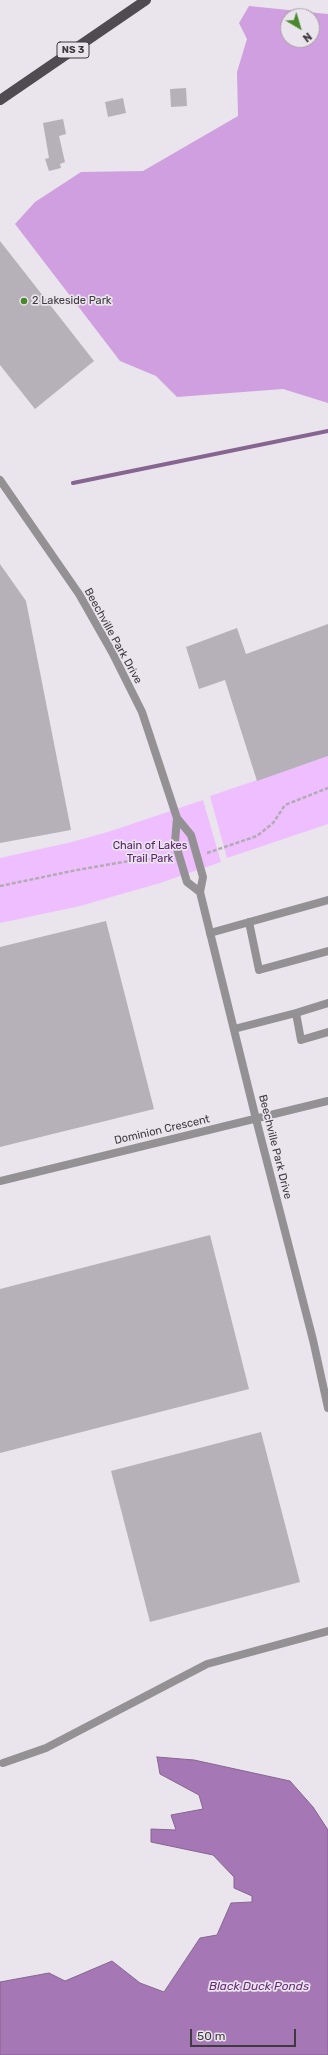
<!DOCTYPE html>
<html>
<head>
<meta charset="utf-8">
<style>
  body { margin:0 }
  #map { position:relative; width:328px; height:2055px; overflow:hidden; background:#eae4ec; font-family:Rubik,sans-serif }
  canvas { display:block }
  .north { position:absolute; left:280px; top:8px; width:40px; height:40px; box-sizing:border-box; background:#eae4ec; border:1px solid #a5a0a6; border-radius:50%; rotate:142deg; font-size:11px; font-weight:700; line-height:16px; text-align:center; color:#3d3b3d }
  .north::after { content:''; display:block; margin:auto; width:14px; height:18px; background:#46882b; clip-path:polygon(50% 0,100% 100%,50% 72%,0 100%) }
  .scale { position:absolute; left:190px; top:2029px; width:106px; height:18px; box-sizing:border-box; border:2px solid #3d3b3d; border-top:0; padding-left:5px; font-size:12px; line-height:14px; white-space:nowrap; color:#3d3b3d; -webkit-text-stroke:3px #eae4ec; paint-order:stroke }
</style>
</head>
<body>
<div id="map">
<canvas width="328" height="2055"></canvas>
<div class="north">N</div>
<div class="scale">50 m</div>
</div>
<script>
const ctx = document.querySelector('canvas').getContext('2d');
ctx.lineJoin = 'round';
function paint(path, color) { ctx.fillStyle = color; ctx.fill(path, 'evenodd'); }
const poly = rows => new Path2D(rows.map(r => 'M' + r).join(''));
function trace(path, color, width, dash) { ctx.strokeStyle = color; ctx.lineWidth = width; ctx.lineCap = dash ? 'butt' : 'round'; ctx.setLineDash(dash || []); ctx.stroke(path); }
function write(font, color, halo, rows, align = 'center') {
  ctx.font = font + ' Rubik,sans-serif'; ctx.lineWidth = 3.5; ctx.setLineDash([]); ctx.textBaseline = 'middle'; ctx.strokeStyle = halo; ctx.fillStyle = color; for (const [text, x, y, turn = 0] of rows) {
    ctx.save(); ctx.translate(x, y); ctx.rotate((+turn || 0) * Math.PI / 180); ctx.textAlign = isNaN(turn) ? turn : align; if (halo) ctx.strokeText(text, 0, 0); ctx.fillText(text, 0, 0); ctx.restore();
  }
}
paint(poly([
  [328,756,328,824,227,858,210,796],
  [203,800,221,862,160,883,80,906,0,923,0,858,72,842,111,831]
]), '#efbeff');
paint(poly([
  [249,6,328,14,328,403,283,389,177,397,156,376,120,361,15,224,35,202,81,172,143,171,238,116,237,72,247,39,239,23],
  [288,16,312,16,312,40,288,40]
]), '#d09fe0');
const water = poly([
  [157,1757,194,1760,290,1781,313,1807,328,1830,328,2055,0,2055,0,1982,49,1973,65,1981,112,1961,140,1983,164,1992,200,1938,217,1935,231,1903,252,1902,252,1896,234,1888,234,1877,213,1855,151,1842,151,1829,176,1830,171,1815,203,1809,199,1795,160,1774,157,1757]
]);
paint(water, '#a677b5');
trace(water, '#866591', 1);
trace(poly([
  [73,483,328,431]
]), '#866591', 4);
paint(poly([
  [186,88,187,106,171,107,170,89],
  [123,98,126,113,108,117,105,102],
  [63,119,66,134,59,136,65,162,60,164,61,168,49,171,45,159,49,158,43,123],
  [0,241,94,361,35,409,0,365],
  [0,564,26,601,71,830,0,843],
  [328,624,328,756,257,781,225,680,199,689,186,647,237,628,246,654],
  [106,921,154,1109,0,1147,0,947],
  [210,1235,249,1389,0,1453,0,1289],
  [261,1432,300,1582,150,1622,111,1471]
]), '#b6b1b8');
trace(poly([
  [207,853,257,836,273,823,285,805,328,788],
  [0,886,77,870,141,859,169,860]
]), '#b1acb2', 2.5, [4, 2]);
trace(poly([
  [249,922,259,970,328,951],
  [210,933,328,900],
  [296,1013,328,1003],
  [234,1029,296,1013,301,1040,328,1032],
  [3,1763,46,1748,207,1664,328,1631]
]), '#939194', 8);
trace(poly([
  [256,1119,313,1340,328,1408],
  [0,1181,328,1101]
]), '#939194', 8);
trace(poly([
  [0,480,79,594,112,652,142,712,177,818,191,835,203,877,200,892,256,1119],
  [177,818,175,842,187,882,200,892]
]), '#939194', 8);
trace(poly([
  [0,100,146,0]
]), '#4f4b50', 10);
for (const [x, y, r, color] of [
  [24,301,4,"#46882b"]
]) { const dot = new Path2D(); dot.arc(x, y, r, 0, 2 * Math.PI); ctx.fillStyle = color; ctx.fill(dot); trace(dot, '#eae4ec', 1.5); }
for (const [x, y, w] of [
  [73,50,32]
]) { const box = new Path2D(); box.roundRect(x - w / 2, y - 8, w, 16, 3); ctx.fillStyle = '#eae4ec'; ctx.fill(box); trace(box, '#3d3b3d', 1); }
write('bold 10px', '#3d3b3d', null, [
  ["NS 3",73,50]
]);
write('11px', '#3d3b3d', '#eae4ec', [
  ["2 Lakeside Park",32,301]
], 'left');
write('11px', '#3d3b3d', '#eae4ec', [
  ["Beechville Park Drive",113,636,61],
  ["Dominion Crescent",162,1130,-13],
  ["Beechville Park Drive",275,1147,76]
]);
write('11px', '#5b206c', '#eae4ec', [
  ["Chain of Lakes",150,846],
  ["Trail Park",150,859]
]);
write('italic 12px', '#672c78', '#eae4ec', [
  ["Black Duck Ponds",259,1987]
]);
</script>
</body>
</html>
